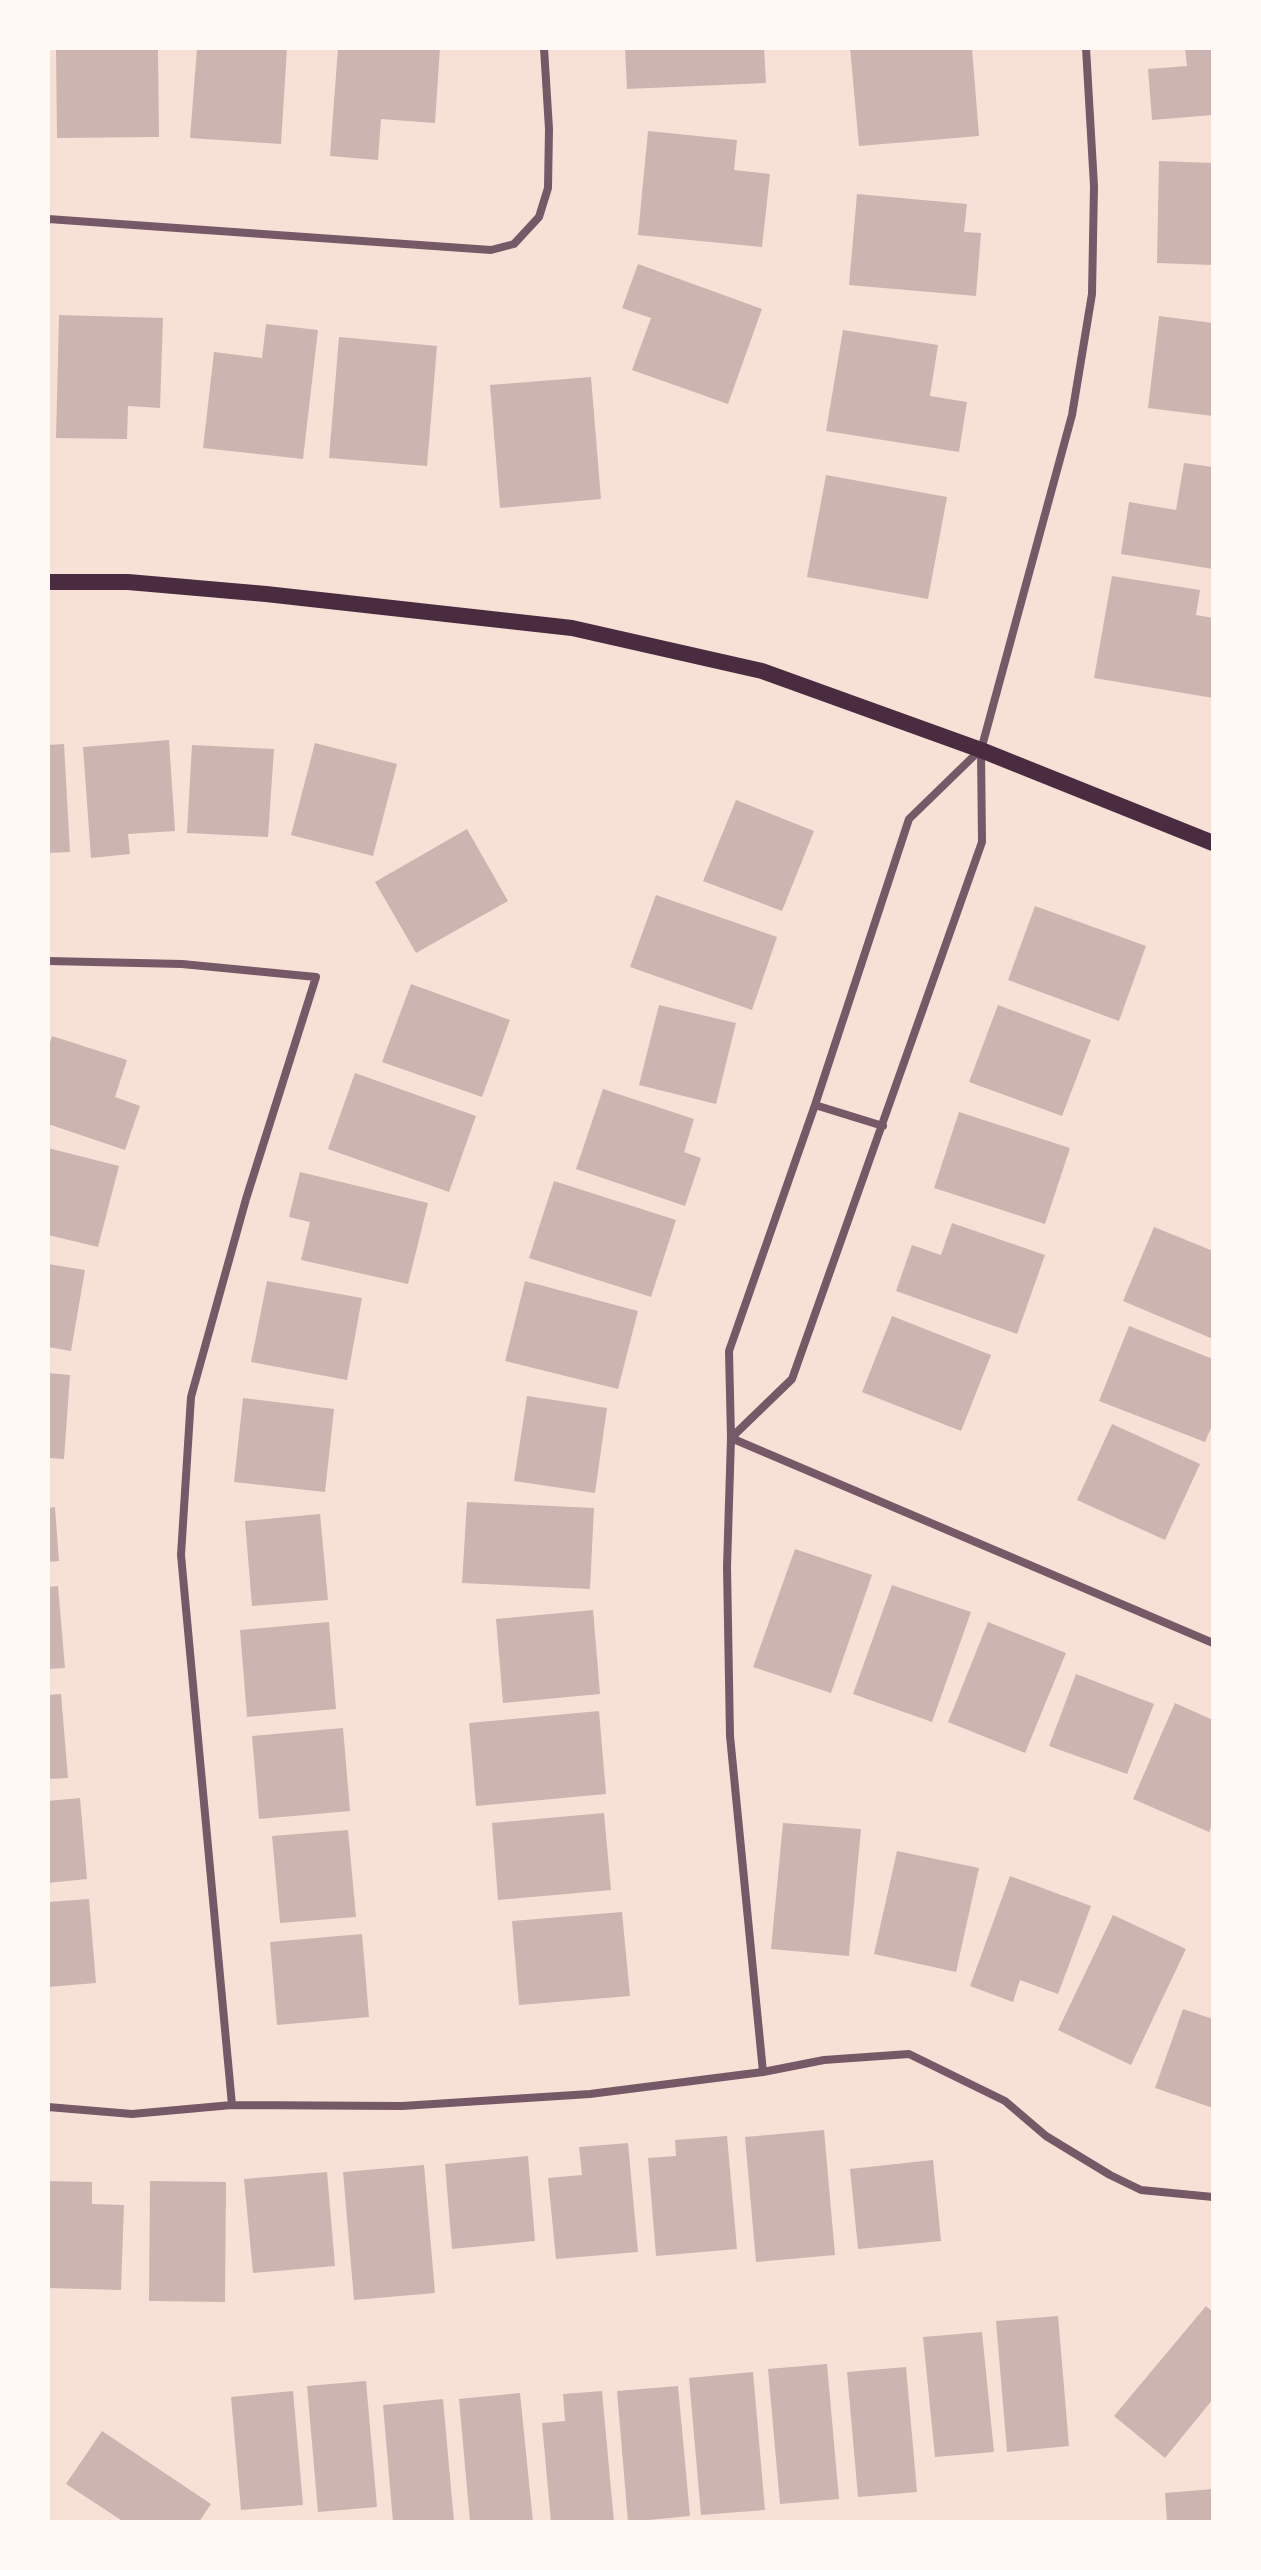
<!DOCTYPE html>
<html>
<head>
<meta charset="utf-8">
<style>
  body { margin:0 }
  #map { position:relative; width:1261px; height:2570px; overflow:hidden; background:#f7e1d7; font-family:"Archivo Narrow",sans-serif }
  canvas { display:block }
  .frame { position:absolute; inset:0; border:50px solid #fffaf5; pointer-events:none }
</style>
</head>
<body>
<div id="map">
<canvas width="1261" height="2570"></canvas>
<div class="frame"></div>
</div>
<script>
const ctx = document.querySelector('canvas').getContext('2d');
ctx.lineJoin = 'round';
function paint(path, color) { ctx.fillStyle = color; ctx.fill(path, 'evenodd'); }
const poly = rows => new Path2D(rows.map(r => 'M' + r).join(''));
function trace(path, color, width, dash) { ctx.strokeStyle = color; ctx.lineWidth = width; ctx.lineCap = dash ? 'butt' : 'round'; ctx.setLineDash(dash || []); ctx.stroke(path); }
paint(poly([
  [56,48,158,50,159,137,57,138],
  [197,48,287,48,281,144,190,138],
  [338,48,440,48,435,123,381,119,378,160,330,156],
  [625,48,764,48,766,83,627,89],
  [850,48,972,48,979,136,859,146],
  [1185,48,1213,48,1213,115,1152,120,1148,69,1187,66],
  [648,131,737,140,734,170,770,174,762,247,638,235],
  [1159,161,1213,163,1213,265,1157,263],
  [857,194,967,204,964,232,981,233,976,296,849,285],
  [638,264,762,309,728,404,632,370,651,318,622,308],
  [59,315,163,318,160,408,128,406,127,439,56,438],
  [1159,316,1213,323,1213,416,1148,408],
  [266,324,318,330,303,459,203,448,214,352,262,358],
  [843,330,938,345,930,396,967,402,959,452,826,431],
  [339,337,437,346,427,466,329,458],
  [591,377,601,499,500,508,490,385],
  [1184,463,1213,467,1213,569,1121,554,1129,502,1176,510],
  [826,475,947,497,928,599,807,577],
  [1112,576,1200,590,1196,615,1213,618,1213,698,1094,678],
  [169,740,175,831,128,834,130,854,91,858,83,747],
  [315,743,397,764,373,856,291,835],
  [64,744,70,852,48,853,48,745],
  [192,745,274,749,268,837,187,833],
  [736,800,814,831,782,911,703,881],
  [467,829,508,901,416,953,375,882],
  [656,895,777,937,752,1010,630,967],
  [1035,906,1146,946,1119,1021,1008,980],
  [411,984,510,1020,482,1097,382,1062],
  [659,1005,736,1023,716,1104,639,1085],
  [998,1005,1091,1040,1062,1116,969,1082],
  [52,1036,127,1060,115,1097,140,1106,125,1150,48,1124,48,1049],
  [355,1073,476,1116,449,1192,328,1149],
  [603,1089,694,1119,684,1152,701,1158,685,1206,576,1169],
  [959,1112,1070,1148,1045,1224,934,1188],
  [48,1148,119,1166,98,1247,48,1235],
  [300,1172,428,1203,408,1284,301,1260,310,1222,289,1217],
  [554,1181,676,1220,651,1297,529,1258],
  [952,1223,1045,1255,1017,1334,896,1291,912,1245,941,1255],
  [1154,1227,1213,1251,1213,1339,1123,1301],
  [48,1264,85,1270,71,1351,48,1347],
  [267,1281,362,1298,347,1380,251,1362],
  [525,1281,638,1311,618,1389,505,1361],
  [892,1316,991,1355,961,1431,862,1392],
  [1129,1326,1213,1359,1213,1423,1205,1442,1099,1401],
  [48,1373,70,1375,64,1459,48,1458],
  [527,1396,607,1408,595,1493,514,1481],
  [243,1398,334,1409,325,1492,234,1482],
  [1112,1424,1200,1464,1165,1540,1077,1500],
  [467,1502,594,1508,590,1589,462,1583],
  [55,1507,59,1561,48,1562,48,1508],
  [320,1514,328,1600,252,1606,245,1521],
  [795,1549,872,1575,831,1693,753,1667],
  [892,1585,971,1612,932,1722,853,1694],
  [58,1586,65,1668,48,1669,48,1587],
  [593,1610,600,1694,503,1703,496,1619],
  [329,1622,336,1709,247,1717,240,1630],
  [988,1622,1066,1653,1025,1753,948,1722],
  [1076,1674,1154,1704,1127,1774,1049,1746],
  [61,1694,68,1778,48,1779,48,1695],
  [1175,1703,1213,1720,1213,1823,1209,1832,1133,1799],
  [599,1711,606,1794,476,1806,469,1723],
  [343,1728,350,1811,259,1819,252,1736],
  [80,1798,87,1879,48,1883,48,1801],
  [604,1813,611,1890,498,1900,492,1823],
  [783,1823,861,1829,849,1956,771,1949],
  [348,1830,356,1917,280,1923,272,1836],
  [897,1851,979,1868,956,1972,874,1954],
  [1010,1876,1091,1906,1058,1994,1020,1980,1013,2002,970,1986],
  [89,1899,96,1983,48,1987,48,1902],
  [622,1912,630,1996,519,2005,512,1921],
  [1113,1915,1186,1949,1131,2065,1058,2030],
  [362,1934,369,2017,277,2025,270,1942],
  [1183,2009,1213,2019,1213,2108,1155,2088],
  [824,2130,835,2255,756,2262,745,2137],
  [727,2136,737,2249,656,2256,648,2158,676,2156,675,2140],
  [628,2143,638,2252,556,2259,548,2178,582,2175,579,2147],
  [528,2156,535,2241,452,2249,445,2164],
  [933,2160,941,2241,858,2249,850,2169],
  [424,2165,435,2293,354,2300,343,2172],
  [327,2172,335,2266,253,2273,244,2179],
  [48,2181,92,2182,92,2204,124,2205,121,2290,48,2288],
  [150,2181,226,2182,225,2302,149,2301],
  [1206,2306,1213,2312,1213,2399,1165,2458,1114,2416],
  [1058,2316,1069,2446,1007,2452,996,2321],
  [982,2332,994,2452,935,2457,923,2337],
  [827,2364,839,2499,780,2504,768,2369],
  [906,2367,917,2492,858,2497,847,2372],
  [753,2372,765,2510,701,2515,689,2378],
  [366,2381,377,2507,318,2512,307,2386],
  [678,2386,690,2516,628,2522,617,2391],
  [293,2391,303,2505,241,2510,231,2397],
  [602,2391,614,2522,551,2522,542,2423,565,2421,563,2394],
  [520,2393,533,2522,470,2522,459,2399],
  [443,2399,454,2522,393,2522,383,2405],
  [102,2431,211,2504,199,2522,124,2522,66,2484],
  [1213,2489,1213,2522,1167,2522,1165,2493]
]), '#ccb4b1');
trace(poly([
  [48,219,491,250,514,244,539,217,548,188,549,129,544,48],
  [48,961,182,964,316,977,246,1199,191,1397,181,1555,232,2105],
  [815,1105,883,1126],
  [731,1438,792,1379,982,842,981,750,1072,415,1092,294,1094,186,1086,48],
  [731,1438,1213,1643],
  [763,2072,730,1736,727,1567,731,1438,729,1351,815,1105,909,819,980,750],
  [48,2107,132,2114,232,2105,402,2106,590,2094,763,2072,824,2060,909,2054,1005,2101,1046,2136,1110,2175,1141,2190,1213,2197]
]), '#755966', 8);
trace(poly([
  [48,582,128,582,266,594,572,628,762,671,981,750,1213,843]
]), '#4a2c40', 16);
</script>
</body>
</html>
